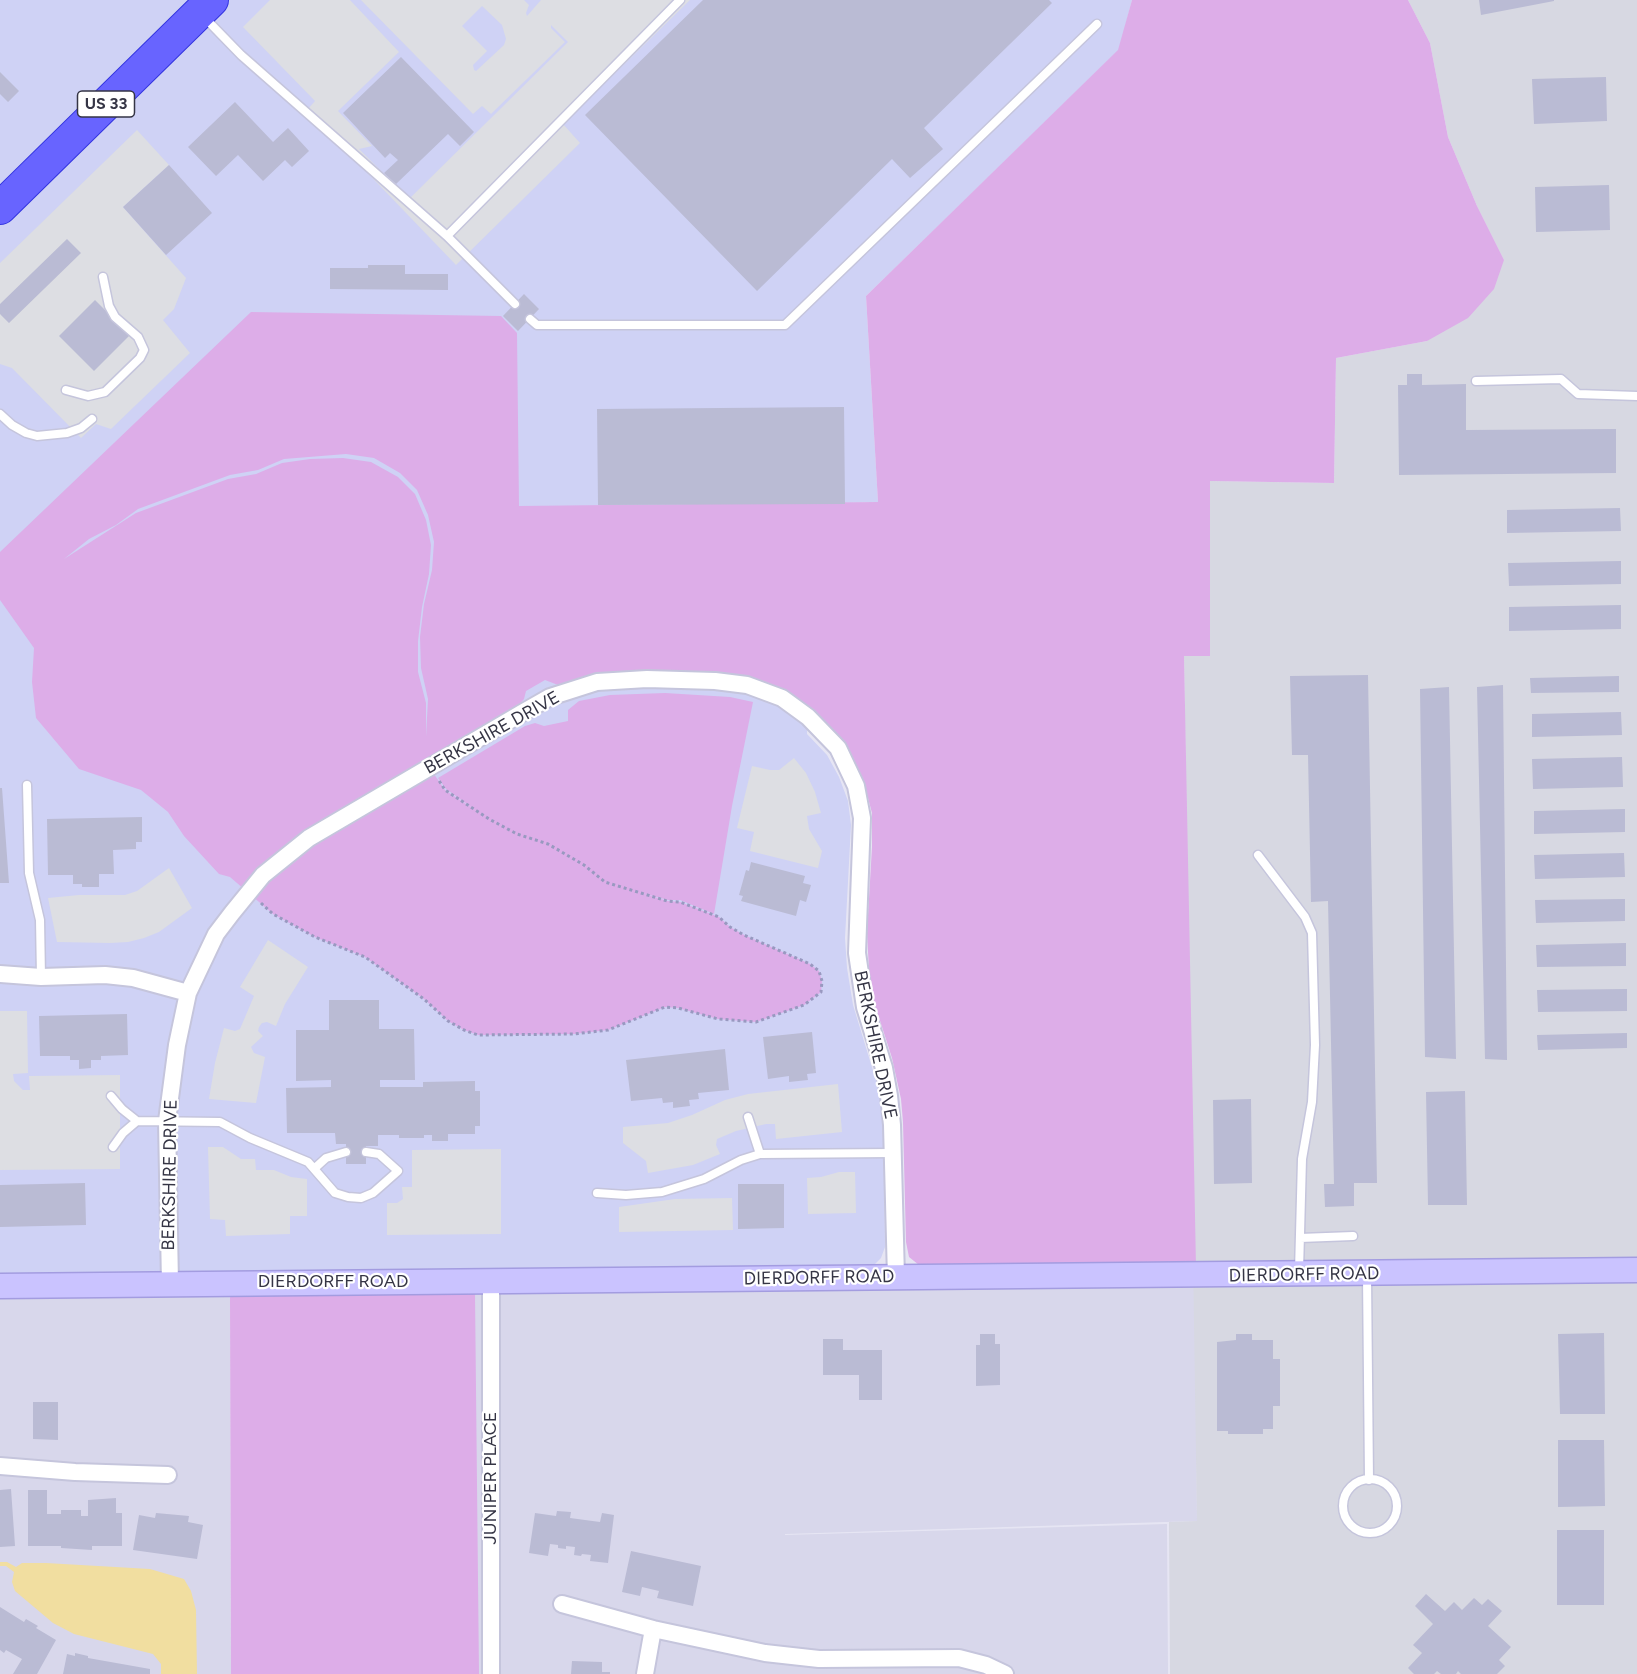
<!DOCTYPE html>
<html>
<head>
<meta charset="utf-8">
<style>
  body { margin:0 }
  canvas { display:block; background:#e6e5f3 }
</style>
</head>
<body>
<canvas width="1637" height="1674"></canvas>
<script>
const ctx = document.querySelector('canvas').getContext('2d');
ctx.lineJoin = 'round';
function paint(path, color) { ctx.fillStyle = color; ctx.fill(path, 'evenodd'); }
const poly = rows => new Path2D(rows.map(r => 'M' + r).join(''));
function trace(path, color, width, dash) { ctx.strokeStyle = color; ctx.lineWidth = width; ctx.lineCap = dash ? 'butt' : 'round'; ctx.setLineDash(dash || []); ctx.stroke(path); }
function write(font, color, halo, rows, align = 'center') {
  ctx.font = font + ' Figtree,sans-serif'; ctx.lineWidth = 4.5; ctx.setLineDash([]); ctx.textBaseline = 'middle'; ctx.strokeStyle = halo; ctx.fillStyle = color; for (const [text, x, y, turn = 0] of rows) {
    ctx.save(); ctx.translate(x, y); ctx.rotate((+turn || 0) * Math.PI / 180); ctx.textAlign = isNaN(turn) ? turn : align; if (halo) ctx.strokeText(text, 0, 0); ctx.fillText(text, 0, 0); ctx.restore();
  }
}
paint(poly([
  [1195,1285,1197,1521,785,1534,783,1447,785,1535,1167,1524,1168,1674,233,1674,231,1288],
  [230,1293,231,1674,0,1674,0,1296]
]), '#d8d7eb');
paint(poly([
  [0,0,1132,0,1119,50,866,296,878,502,808,504,807,734,827,755,839,777,848,801,851,825,845,938,847,968,853,1005,878,1087,884,1127,885,1247,881,1258,874,1265,867,1269,0,1278]
]), '#cfd2f5');
paint(poly([
  [1408,0,1637,0,1637,1674,1170,1674,1169,1522,1197,1521,1184,656,1210,655,1210,481,1334,483,1336,358,1427,341,1504,260,1477,206,1448,137,1430,43]
]), '#d7d8e2');
paint(poly([
  [1132,0,1408,0,1430,43,1448,137,1477,206,1504,260,1494,289,1468,318,1427,341,1336,358,1334,483,1210,481,1210,656,1184,656,1196,1267,919,1265,909,1257,906,1242,903,1122,901,1099,892,1058,873,999,869,970,867,933,872,847,872,813,864,783,844,743,807,705,787,692,749,678,584,677,558,685,545,680,526,691,524,699,518,706,428,759,429,767,445,790,478,812,446,789,438,778,525,726,535,723,544,726,568,721,568,710,579,701,610,695,665,693,730,697,753,702,732,806,714,914,680,900,668,900,642,893,667,901,680,902,719,917,730,927,744,935,810,964,819,971,822,981,821,992,804,1005,756,1022,718,1019,678,1008,665,1007,608,1030,574,1034,478,1035,464,1030,448,1021,424,999,365,957,315,937,273,914,230,877,219,874,184,836,168,812,141,790,79,769,36,718,32,682,34,648,0,600,0,552,251,312,501,316,517,333,519,506,878,502,866,296,1118,50],
  [346,454,374,458,400,473,417,490,428,515,434,542,432,570,424,604,420,637,421,668,428,699,426,737,426,703,418,672,418,641,422,607,429,574,431,545,426,520,415,494,398,477,371,462,343,458,310,459,282,463,256,474,228,479,136,513,64,559,89,539,116,525,138,509,230,475,258,470,284,459],
  [230,1293,475,1294,479,1674,231,1674]
]), '#ddade8');
paint(poly([
  [270,0,350,0,399,52,338,111,372,146,359,149,409,199,568,42,551,25,551,28,565,42,491,114,482,106,473,114,361,0,524,0,529,5,526,13,527,16,541,0,690,0,563,124,580,143,456,265,307,110,315,101,243,27],
  [482,6,502,25,506,39,504,45,476,71,474,70,473,65,487,51,462,26],
  [137,130,169,165,123,207,186,278,174,309,163,320,190,353,111,429,96,424,81,438,12,368,0,364,0,263],
  [794,758,806,773,815,792,821,813,807,816,809,829,822,851,818,868,750,851,754,832,737,828,752,766,770,770,779,770],
  [169,868,192,908,159,932,144,938,128,942,110,943,57,942,48,898,79,895,125,895,137,891],
  [268,940,308,967,285,1004,276,1026,267,1022,262,1023,259,1027,258,1031,263,1036,251,1047,254,1053,265,1057,256,1103,209,1099,215,1063,224,1028,235,1031,240,1029,254,996,240,987],
  [0,1011,27,1011,28,1073,13,1074,14,1081,23,1090,30,1090,29,1076,120,1075,120,1169,0,1170],
  [838,1084,842,1132,776,1139,775,1124,766,1124,736,1131,717,1139,716,1145,720,1154,693,1165,648,1173,646,1161,623,1143,623,1127,668,1123,692,1115,725,1100,748,1094],
  [208,1147,223,1147,241,1159,255,1159,256,1170,274,1170,291,1177,307,1179,307,1216,290,1216,290,1234,226,1236,225,1220,210,1219],
  [501,1149,501,1234,387,1235,387,1203,397,1203,403,1199,402,1187,412,1187,412,1150],
  [839,1172,855,1172,856,1213,808,1214,807,1178,821,1177],
  [732,1198,733,1230,619,1232,619,1207,675,1199]
]), '#dddee3');
paint(poly([
  [0,1562,7,1562,16,1567,22,1563,46,1563,150,1569,184,1579,191,1591,196,1610,197,1674,161,1674,161,1664,153,1654,74,1634,53,1623,15,1591,12,1582,14,1572,6,1566,0,1566]
]), '#f1dea0');
paint(poly([
  [703,0,1049,0,1052,3,924,128,943,149,910,178,892,159,757,291,585,115],
  [1479,0,1554,0,1554,1,1481,15],
  [401,57,474,132,460,146,448,134,396,184,384,173,398,160,390,153,385,158,343,113],
  [0,72,19,91,8,102,0,94],
  [1606,77,1607,121,1534,124,1532,79],
  [235,102,273,142,288,128,309,151,292,167,285,160,263,181,238,155,216,176,188,147],
  [169,165,212,213,166,255,123,207],
  [1609,185,1610,230,1536,232,1535,187],
  [67,239,81,253,9,323,0,314,0,304],
  [368,265,405,265,405,274,448,274,448,290,330,289,330,268,368,268],
  [524,294,539,309,518,331,503,316],
  [95,300,130,335,94,371,59,336],
  [1407,374,1422,374,1422,385,1466,384,1466,430,1616,429,1616,473,1399,475,1398,385,1407,385],
  [844,407,845,504,598,505,597,409],
  [1620,508,1621,531,1507,533,1507,510],
  [1621,561,1621,584,1509,586,1508,563],
  [1621,605,1621,629,1509,631,1509,607],
  [1368,675,1377,1183,1354,1183,1354,1206,1325,1207,1324,1184,1334,1184,1328,901,1311,902,1308,755,1292,755,1290,676],
  [1619,676,1619,692,1531,693,1530,678],
  [1503,685,1507,1060,1485,1059,1477,687],
  [1449,687,1456,1059,1425,1057,1420,689],
  [1621,712,1622,735,1532,737,1532,714],
  [1622,757,1623,787,1533,789,1532,759],
  [0,788,2,788,9,883,0,883],
  [1625,809,1625,832,1534,834,1534,811],
  [142,817,142,842,136,842,136,849,113,850,114,874,99,874,99,887,82,887,82,884,73,884,73,875,48,875,47,819],
  [1624,853,1625,877,1535,879,1534,855],
  [751,862,805,876,803,883,811,885,806,902,800,900,796,916,741,901,743,896,739,895,746,870,749,871],
  [1625,899,1625,921,1536,923,1535,900],
  [1626,943,1626,966,1537,967,1536,945],
  [1627,989,1627,1011,1538,1012,1537,990],
  [329,1000,379,1000,379,1029,414,1029,415,1080,380,1080,380,1087,423,1087,423,1082,475,1081,475,1091,480,1091,480,1126,475,1126,475,1134,448,1134,448,1141,432,1141,432,1135,424,1135,424,1138,399,1138,399,1135,378,1135,378,1146,366,1146,366,1164,346,1164,346,1144,336,1144,335,1133,287,1133,286,1088,331,1087,331,1080,296,1081,296,1030,329,1030],
  [127,1014,128,1055,101,1056,101,1060,91,1060,91,1068,79,1069,79,1060,70,1060,70,1056,40,1056,39,1016],
  [812,1032,816,1073,807,1074,808,1080,789,1082,789,1076,768,1079,763,1037],
  [1627,1033,1627,1048,1538,1050,1537,1035],
  [725,1049,729,1090,698,1093,699,1099,689,1100,690,1106,673,1108,673,1102,663,1103,662,1098,631,1101,626,1060],
  [1465,1091,1467,1205,1428,1205,1426,1092],
  [1251,1099,1252,1183,1214,1184,1213,1100],
  [85,1183,86,1225,0,1227,0,1185],
  [738,1184,784,1184,784,1228,738,1229],
  [1604,1333,1605,1414,1560,1414,1558,1334],
  [980,1334,995,1334,995,1344,1000,1344,1000,1385,976,1386,976,1345,980,1345],
  [1236,1334,1252,1334,1252,1340,1273,1340,1273,1359,1280,1359,1280,1406,1273,1406,1273,1429,1263,1429,1263,1434,1228,1434,1228,1431,1217,1431,1217,1342,1236,1340],
  [823,1339,843,1339,843,1350,882,1350,882,1400,859,1400,859,1375,823,1375],
  [33,1402,58,1402,58,1440,33,1439],
  [1558,1440,1604,1440,1605,1506,1558,1507],
  [11,1489,15,1546,0,1547,0,1490],
  [28,1490,47,1490,47,1514,61,1514,61,1510,81,1510,81,1516,88,1516,88,1500,116,1498,116,1513,122,1513,122,1546,92,1546,92,1550,61,1548,61,1546,28,1546],
  [557,1511,571,1512,570,1518,600,1522,602,1513,614,1515,608,1563,590,1561,591,1555,582,1554,581,1556,574,1555,575,1547,566,1546,566,1549,558,1548,558,1545,550,1544,548,1556,529,1553,535,1513,556,1516],
  [156,1513,189,1516,188,1522,203,1525,197,1559,133,1550,139,1515,155,1518],
  [1557,1530,1604,1530,1604,1605,1557,1605],
  [631,1551,701,1566,693,1606,657,1598,659,1591,642,1587,640,1596,622,1592],
  [1426,1594,1445,1611,1454,1602,1462,1610,1474,1598,1482,1605,1488,1599,1502,1611,1488,1626,1511,1647,1499,1660,1505,1666,1497,1674,1461,1674,1458,1671,1456,1674,1441,1674,1437,1671,1434,1674,1414,1674,1408,1668,1422,1653,1413,1645,1433,1624,1415,1606],
  [0,1607,24,1622,26,1619,38,1626,36,1628,56,1640,37,1674,13,1674,22,1659,6,1650,4,1653,0,1650],
  [75,1653,88,1656,88,1658,150,1669,150,1674,63,1674,67,1654,75,1656],
  [572,1661,602,1662,602,1672,610,1672,610,1674,571,1674]
]), '#babbd4');
const lane = poly([
  [204,17,241,55,447,236,680,0],
  [447,236,515,304],
  [530,319,537,325,785,325,1097,24],
  [1476,381,1561,379,1578,394,1637,396],
  [66,390,88,396,105,392,140,358,144,350,138,337,115,317,109,306,103,277],
  [0,414,12,425,26,433,37,436,67,433,81,428,92,419],
  [27,785,29,873,40,920,41,977],
  [1258,855,1305,917,1312,933,1315,1045,1312,1102,1302,1159,1299,1271],
  [111,1096,122,1109,137,1121,123,1133,113,1147],
  [748,1117,760,1154],
  [137,1121,220,1122,250,1138,308,1162,335,1193,348,1197,361,1198,373,1193,398,1171,379,1154,366,1152],
  [315,1168,326,1158,346,1152],
  [597,1193,626,1195,662,1192,704,1179,741,1160,760,1154,893,1153],
  [1300,1238,1353,1236],
  [1367,1276,1369,1480],
  '1343 1506a27 27 0 1 1 54 0a27 27 0 1 1-54 0Z'
]);
const street = poly([
  [0,974,41,977,105,975,133,978,188,993],
  [491,1281,491,1674],
  [170,1284,167,1121,177,1045,188,993,216,934,232,913,263,875,309,838,522,713,550,697,597,682,647,679,715,681,747,685,782,698,808,717,838,748,856,786,862,818,857,953,865,1007,884,1068,889,1096,892,1125,896,1278],
  [0,1466,75,1472,168,1475],
  [562,1604,653,1629,765,1653,819,1659,959,1658,986,1665,1005,1674],
  [645,1674,653,1629]
]);
const secondary = poly([
  [0,1286,1637,1270]
]);
const highway = poly([
  [0,208,212,0]
]);
trace(lane, '#c5c5dc', 11);
trace(street, '#c5c5dc', 20);
trace(secondary, '#a39ce0', 27);
trace(highway, '#3334df', 34);
trace(poly([
  [261,903,273,914,315,937,365,957,424,999,448,1021,464,1030,478,1035,574,1034,608,1030,665,1007,678,1008,718,1019,756,1022,804,1005,821,992,822,981,819,971,810,964,744,935,730,927,719,917,680,902,667,901,605,882,584,865,548,844,517,834,489,819,445,790,438,779]
]), '#9999c0', 3, [3, 3]);
trace(lane, '#fff', 8);
trace(street, '#fff', 16);
trace(secondary, '#cac3ff', 24);
trace(highway, '#6864ff', 32);
for (const [x, y, w] of [
  [106,104,57]
]) { const box = new Path2D(); box.roundRect(x - w / 2, y - 13, w, 26, 4.5); ctx.fillStyle = '#fff'; ctx.fill(box); trace(box, '#353545', 1.5); }
write('bold 16px', '#353545', null, [
  ["US 33",106,104]
]);
write('18px', '#353545', '#fff', [
  ["BERKSHIRE DRIVE",492,733,-29],
  ["BERKSHIRE DRIVE",875,1045,78],
  ["BERKSHIRE DRIVE",170,1175,-89],
  ["DIERDORFF ROAD",1304,1275,-1],
  ["DIERDORFF ROAD",819,1278,-1],
  ["DIERDORFF ROAD",333,1282],
  ["JUNIPER PLACE",491,1478,-90]
]);
</script>
</body>
</html>
